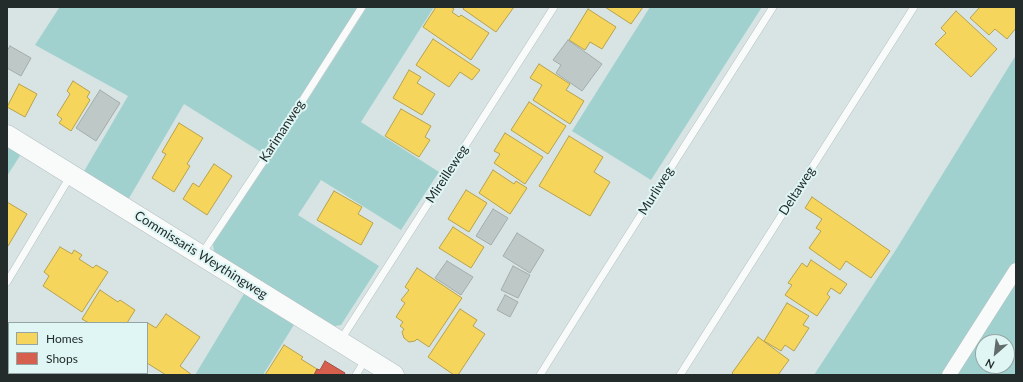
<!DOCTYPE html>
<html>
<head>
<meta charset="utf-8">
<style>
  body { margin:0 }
  #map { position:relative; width:1023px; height:382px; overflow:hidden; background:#d7e4e3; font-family:Lato,sans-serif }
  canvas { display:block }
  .frame { position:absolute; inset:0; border:8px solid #232c2b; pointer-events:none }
  .legend { position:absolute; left:8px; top:322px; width:140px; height:52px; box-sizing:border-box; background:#dff6f5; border:1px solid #94a5a4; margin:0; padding:5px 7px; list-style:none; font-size:12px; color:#232c2b }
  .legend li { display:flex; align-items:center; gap:8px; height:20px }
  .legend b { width:20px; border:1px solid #94a5a4 }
  .north { position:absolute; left:975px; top:334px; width:40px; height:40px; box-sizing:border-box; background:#dff6f5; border:1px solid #94a5a4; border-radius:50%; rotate:208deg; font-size:11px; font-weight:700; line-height:16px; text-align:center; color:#232c2b }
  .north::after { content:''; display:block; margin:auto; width:14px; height:18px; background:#626c6b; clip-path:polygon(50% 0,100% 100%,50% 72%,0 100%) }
</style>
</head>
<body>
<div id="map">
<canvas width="1023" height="382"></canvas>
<div class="frame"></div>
<ul class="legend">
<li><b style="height:11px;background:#f6d55c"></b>Homes</li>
<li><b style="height:11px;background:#d6604d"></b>Shops</li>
</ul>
<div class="north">N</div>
</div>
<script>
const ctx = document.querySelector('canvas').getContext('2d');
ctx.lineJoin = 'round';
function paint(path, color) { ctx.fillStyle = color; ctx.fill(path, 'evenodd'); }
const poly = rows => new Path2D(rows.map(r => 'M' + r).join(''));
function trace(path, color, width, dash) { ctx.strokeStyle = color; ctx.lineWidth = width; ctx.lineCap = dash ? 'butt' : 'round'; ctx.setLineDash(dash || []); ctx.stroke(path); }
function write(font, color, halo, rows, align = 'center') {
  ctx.font = font + ' Lato,sans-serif'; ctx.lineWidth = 4; ctx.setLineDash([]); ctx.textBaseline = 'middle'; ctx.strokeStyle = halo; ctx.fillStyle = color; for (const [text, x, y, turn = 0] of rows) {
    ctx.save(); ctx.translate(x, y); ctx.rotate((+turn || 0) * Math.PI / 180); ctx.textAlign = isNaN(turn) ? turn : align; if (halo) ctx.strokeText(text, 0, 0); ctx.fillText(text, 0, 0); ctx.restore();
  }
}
paint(poly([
  [57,7,358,7,264,154,184,104,128,200,83,173,128,96,35,45,59,8],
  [367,7,434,7,361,122,439,172,401,230,321,180,298,215,379,266,341,325,335,326,329,324,214,252,213,244,275,151],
  [650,7,762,7,651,180,572,131],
  [1016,55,1016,262,1011,270,944,375,814,375,897,248],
  [7,145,21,154,7,176],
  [1016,278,1016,375,955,375],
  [983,342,1007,342,1007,366,983,366],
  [245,292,295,323,263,375,195,375]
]), '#a1d1ce');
const homes = poly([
  [436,7,451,7,454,9,452,12,459,17,461,15,489,33,471,60,423,27,436,7],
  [464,7,514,7,496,32,463,9,464,7],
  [605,7,643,7,631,24,605,7],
  [980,7,1016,7,1016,28,1007,39,995,29,989,35,970,18,980,7],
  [588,9,616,27,602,49,590,42,585,50,569,40,588,9],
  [956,11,997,49,971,77,935,44,946,33,941,28,956,11],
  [433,39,480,70,472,80,460,72,449,87,416,65,433,39],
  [539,64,570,84,566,90,584,101,570,124,533,100,542,85,530,78,539,64],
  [409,70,421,77,417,83,435,94,422,115,393,98,409,70],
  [73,81,90,92,87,97,90,100,71,131,59,123,62,119,57,115,70,94,67,91,73,81],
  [19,84,37,94,25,117,7,107,19,84],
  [529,102,566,126,548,154,511,130,529,102],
  [401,109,431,126,425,137,430,140,419,157,385,136,401,109],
  [179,123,203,138,187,164,190,166,174,192,152,178,166,154,162,152,179,123],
  [505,133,543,157,525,184,494,163,500,154,494,151,505,133],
  [569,136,603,157,594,172,610,182,590,216,539,186,569,136],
  [214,164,232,176,207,215,183,199,193,183,199,187,214,164],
  [493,170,514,184,516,181,527,188,510,214,479,193,493,170],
  [466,190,487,203,469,232,448,219,466,190],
  [334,191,362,207,358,214,373,223,361,245,317,220,334,191],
  [812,197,890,251,871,278,846,261,840,270,809,248,821,231,816,228,822,219,805,208,812,197],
  [7,202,27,214,8,246,7,245,7,202],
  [453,227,484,247,471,268,439,248,453,227],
  [60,247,72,254,74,250,82,255,79,259,93,268,96,265,108,272,82,312,43,286,49,276,44,272,60,247],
  [811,260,847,284,840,294,831,288,827,294,830,297,817,316,785,295,792,285,788,283,802,263,807,267,811,260],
  [417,268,462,298,429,347,417,339,415,341,409,342,404,338,402,332,404,329,400,326,403,322,396,317,405,303,401,300,409,290,405,287,417,268],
  [100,290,118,302,120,300,135,310,127,323,89,323,82,319,100,290],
  [787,303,809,316,803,325,809,328,794,351,785,345,781,351,764,341,787,303],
  [460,309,477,320,473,326,485,334,458,375,454,375,428,357,460,309],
  [166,314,200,337,180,366,192,375,166,375,147,363,147,325,148,323,156,328,166,314],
  [758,337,789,360,778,375,734,375,732,373,758,337],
  [284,345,303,357,301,359,317,369,314,375,265,375,284,345],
  [7,368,9,369,9,373,16,373,19,375,7,375,7,368]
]);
paint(homes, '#f6d55c');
trace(homes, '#b7a24d', 1);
const shops = poly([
  [325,361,345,373,344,375,314,375,317,369,320,370,325,361]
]);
paint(shops, '#d6604d');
trace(shops, '#a05043', 1);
const building = poly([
  [568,40,602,64,582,91,556,73,561,65,553,60,568,40],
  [10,46,31,58,21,76,7,68,7,51,10,46],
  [100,90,120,103,96,141,76,128,100,90],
  [493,209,508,218,491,245,476,236,493,209],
  [517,233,544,250,530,273,503,256,517,233],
  [447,261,473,277,461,295,435,278,447,261],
  [513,266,530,275,518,298,501,290,513,266],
  [505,295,518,302,510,317,497,310,505,295]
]);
paint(building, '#bec8c7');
trace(building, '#a2acab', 1);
const service = poly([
  [201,255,267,156,362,7],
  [7,282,71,175],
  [340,341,554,7],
  [356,375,365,360],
  [540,375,597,284,773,7],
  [680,375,914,7]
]);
const minor = poly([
  [949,375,1016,270]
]);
const secondary = poly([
  [7,135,394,375]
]);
trace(service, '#b6c0c0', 8);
trace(minor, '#b6c0c0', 15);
trace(secondary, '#b6c0c0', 21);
trace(service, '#f9fbfb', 7);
trace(minor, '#f9fbfb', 14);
trace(secondary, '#f9fbfb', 20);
write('13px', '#232c2b', '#dff6f5', [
  ["Karimanweg",282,131,-57],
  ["Mireilleweg",447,174,-57],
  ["Murliweg",656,191,-58],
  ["Deltaweg",797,191,-57],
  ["Commissaris Weythingweg",201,255,32]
]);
</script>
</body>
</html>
